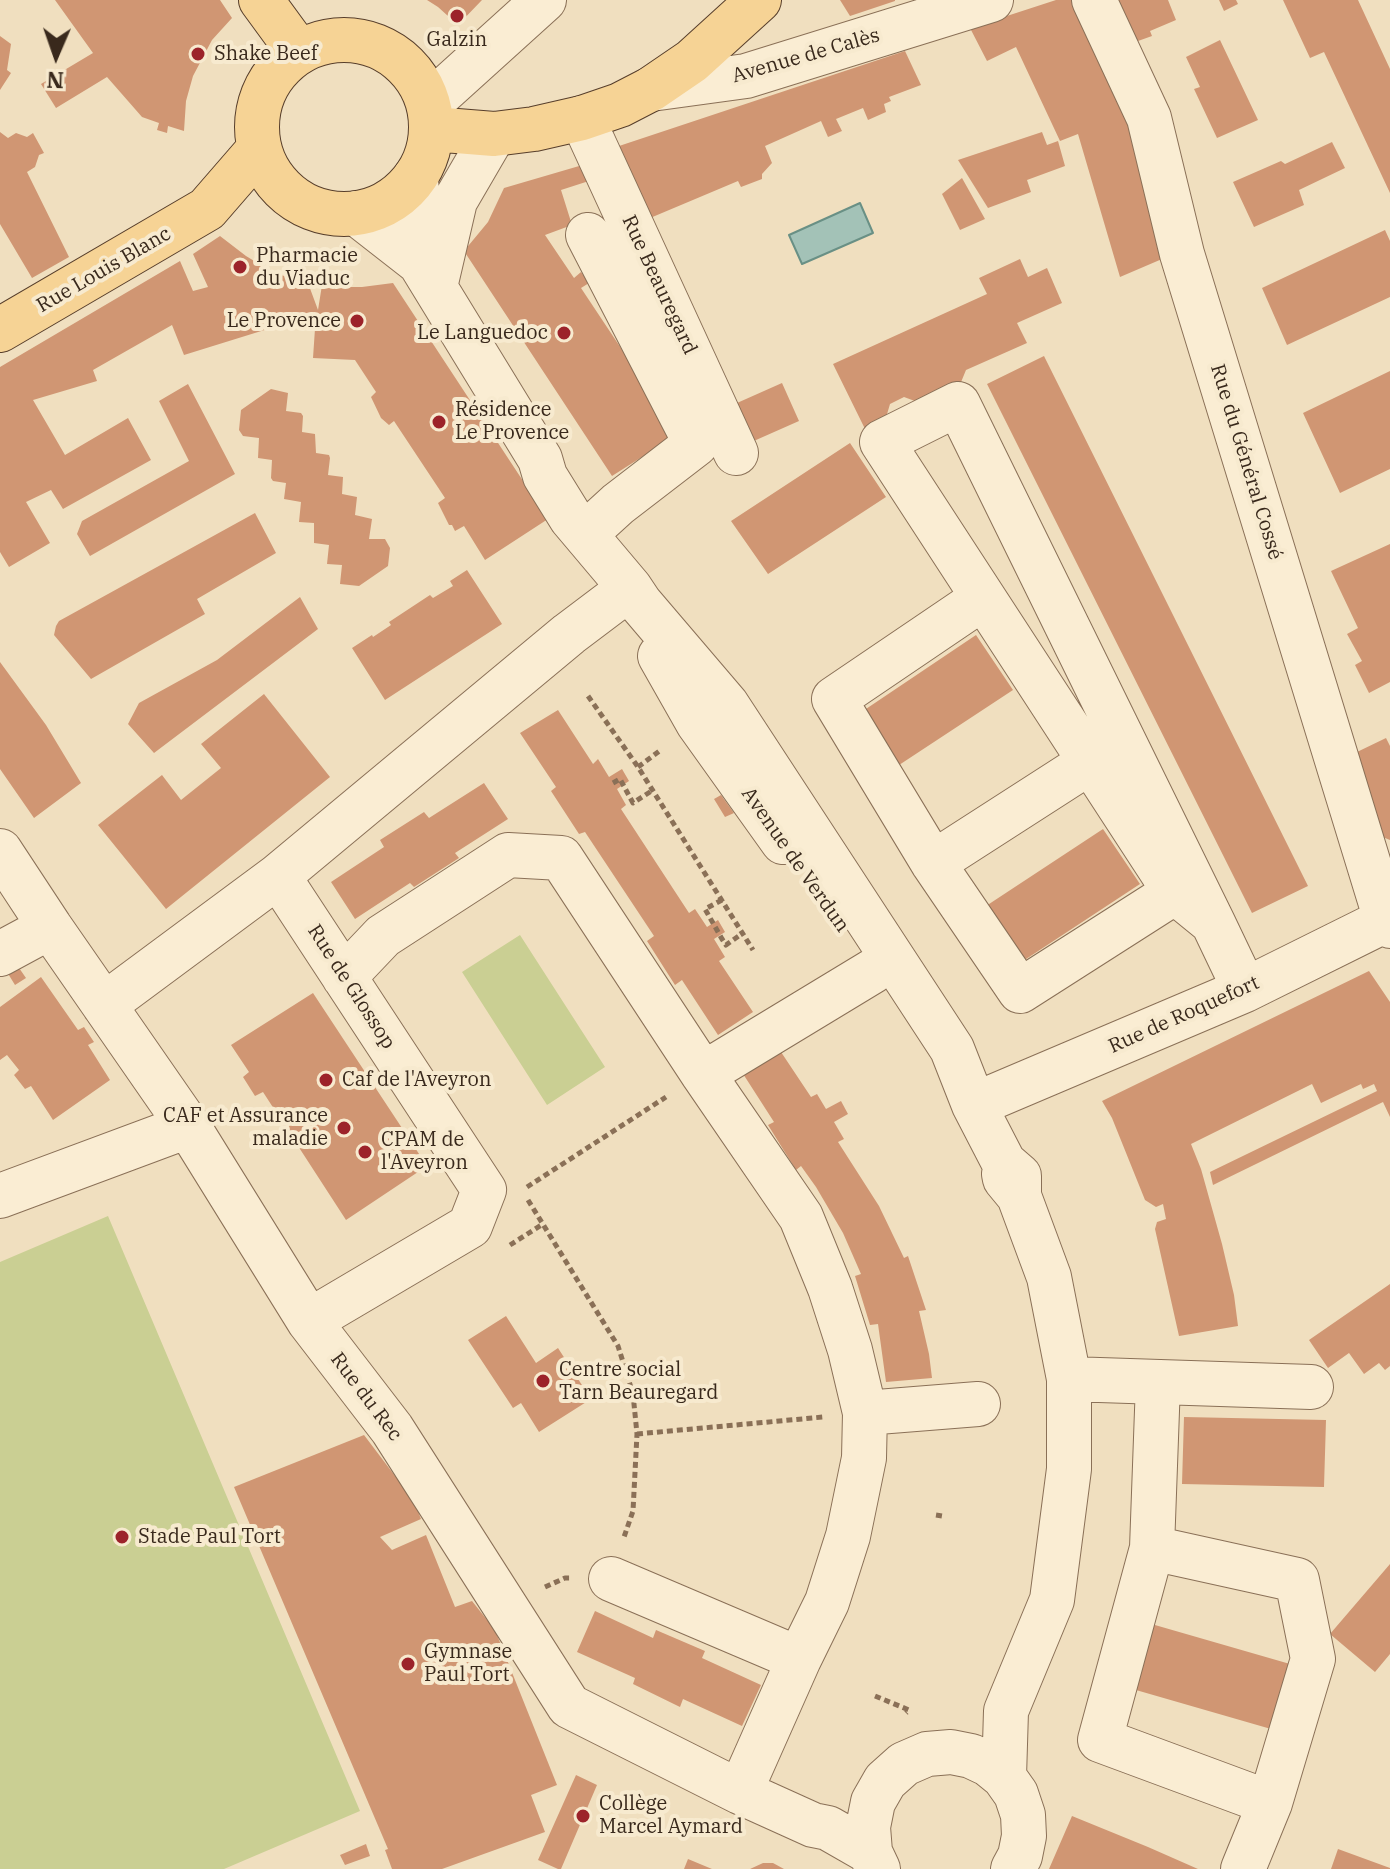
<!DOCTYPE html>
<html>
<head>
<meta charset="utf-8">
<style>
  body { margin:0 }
  #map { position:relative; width:1390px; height:1869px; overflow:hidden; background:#f0dfbf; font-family:"IBM Plex Serif",serif }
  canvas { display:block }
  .north { position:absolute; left:16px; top:16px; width:80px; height:80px; -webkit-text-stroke:6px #f7eacf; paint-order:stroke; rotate:182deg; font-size:22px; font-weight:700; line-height:32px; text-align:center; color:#39291c }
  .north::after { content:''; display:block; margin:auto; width:28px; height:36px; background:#39291c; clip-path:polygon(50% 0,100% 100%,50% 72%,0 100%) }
</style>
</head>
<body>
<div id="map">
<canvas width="1390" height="1869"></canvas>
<div class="north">N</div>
</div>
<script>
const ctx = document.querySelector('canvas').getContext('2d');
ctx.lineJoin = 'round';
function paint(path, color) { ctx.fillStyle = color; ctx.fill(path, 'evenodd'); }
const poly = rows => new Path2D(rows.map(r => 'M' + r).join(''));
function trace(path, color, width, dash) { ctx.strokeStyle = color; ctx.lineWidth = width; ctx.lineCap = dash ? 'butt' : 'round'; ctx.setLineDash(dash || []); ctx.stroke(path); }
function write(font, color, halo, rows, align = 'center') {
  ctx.font = font + ' "IBM Plex Serif",serif'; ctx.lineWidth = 8; ctx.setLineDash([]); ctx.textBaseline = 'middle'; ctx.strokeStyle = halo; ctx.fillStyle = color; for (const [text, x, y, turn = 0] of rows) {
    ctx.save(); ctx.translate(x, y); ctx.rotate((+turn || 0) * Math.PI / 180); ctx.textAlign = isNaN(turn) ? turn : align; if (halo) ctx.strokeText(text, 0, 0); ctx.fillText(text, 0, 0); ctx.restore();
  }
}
paint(poly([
  [520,935,605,1067,547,1105,462,972],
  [108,1216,360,1811,224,1869,0,1869,0,1262]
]), '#cacf93');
const water = poly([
  [860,203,873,233,802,264,789,235,860,203]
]);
paint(water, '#a3c2b7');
trace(water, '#699085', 2);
paint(poly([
  [55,0,220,0,232,18,212,40,193,76,186,101,184,131,168,126,167,133,157,130,159,123,142,117,107,77,56,108,41,84,93,53],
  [427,0,482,0,458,25,438,7],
  [840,0,895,0,895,1,850,16],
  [1056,0,1083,0,1176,253,1120,277,1078,134,1060,141,1016,47,987,61,970,28],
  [1104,0,1168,0,1176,20,1150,31,1152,36,1124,46],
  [1219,0,1236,0,1238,4,1224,11],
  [1283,0,1358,0,1390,69,1390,193,1324,52,1310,58],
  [0,36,11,44,7,70,11,73,0,90],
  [1220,40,1258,120,1217,138,1194,89,1200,87,1186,57],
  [905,51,921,85,889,97,891,101,884,104,886,112,868,120,863,108,836,119,842,131,828,137,821,121,765,146,772,163,762,174,762,179,741,187,738,181,643,221,610,149],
  [0,132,8,138,16,133,27,137,33,133,44,153,39,155,35,167,27,172,69,257,32,278,0,224],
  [1042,132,1047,145,1058,141,1065,166,1027,180,1031,192,988,208,958,160],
  [1332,142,1345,168,1299,190,1304,205,1254,227,1233,182,1281,161,1285,164],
  [586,164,592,180,561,190,572,225,545,235,574,278,581,272,589,283,581,288,678,434,612,476,464,251,488,222,504,188],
  [962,178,985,219,960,230,942,194],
  [1385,230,1390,241,1390,297,1287,345,1262,288],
  [220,236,246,256,274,273,308,283,318,310,322,285,335,287,362,287,393,283,548,519,485,560,464,526,455,531,452,525,449,525,438,503,445,498,394,421,389,425,381,418,371,397,376,392,355,360,313,358,316,314,184,355,172,325,93,370,97,381,33,400,65,455,128,418,151,460,63,509,51,490,26,502,50,543,9,567,0,552,0,367,180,261,193,291,208,287,193,254],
  [1020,259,1028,277,1047,268,1062,303,1017,323,1027,343,966,370,959,387,923,404,904,397,890,404,885,421,866,431,833,364,987,294,979,278],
  [1044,356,1308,886,1252,913,987,384],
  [1390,371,1390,469,1340,493,1303,413],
  [782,383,799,421,747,444,728,407],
  [188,384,235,474,90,556,77,534,82,521,189,461,159,401],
  [271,389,288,393,286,411,301,413,303,416,302,432,315,434,316,453,329,455,330,458,328,475,343,477,342,494,357,497,355,515,372,519,369,539,385,539,390,548,388,566,359,586,340,584,342,565,327,564,329,545,314,543,314,523,299,522,301,502,284,499,286,483,273,481,271,478,272,460,258,458,259,438,243,436,239,430,241,410],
  [850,443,886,497,768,574,731,521],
  [255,513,276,553,197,599,205,614,91,679,54,635,56,626,59,621],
  [1390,544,1390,682,1369,693,1355,665,1362,661,1347,634,1358,628,1331,571],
  [467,570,502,624,385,700,352,648,372,635,373,637,391,625,389,622,430,595,433,598,453,586,450,581],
  [300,597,318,629,154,753,128,724,139,703,217,660],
  [976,635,1013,690,893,769,857,715],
  [0,662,46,725,81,783,34,818,0,769],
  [264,694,330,777,166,909,98,825,162,775,181,800,221,768,201,744],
  [558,710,593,764,598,759,609,777,622,769,629,781,617,789,626,805,621,809,689,913,695,909,707,927,718,920,725,932,714,939,725,957,719,961,753,1012,718,1035,682,980,675,985,647,941,654,936,585,832,579,834,551,791,556,787,520,733],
  [1386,738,1390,746,1390,840,1380,836,1357,752],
  [484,783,508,819,455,853,459,858,414,887,410,883,355,919,331,882,384,847,380,840,424,812,429,818],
  [721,795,734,813,725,817,714,799],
  [1103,829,1140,884,1020,963,983,908],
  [17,965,26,978,15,985,7,972],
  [1369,971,1390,1002,1390,1117,1383,1102,1213,1185,1210,1172,1214,1170,1377,1091,1374,1084,1363,1089,1361,1084,1321,1103,1312,1084,1191,1144,1201,1169,1222,1244,1234,1295,1238,1326,1179,1336,1155,1229,1157,1222,1166,1219,1163,1204,1156,1207,1145,1200,1112,1118,1102,1101],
  [41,977,78,1030,84,1027,94,1042,88,1045,110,1080,53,1120,31,1086,25,1089,14,1075,19,1070,7,1055,0,1060,0,1007],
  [313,993,427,1166,346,1220,263,1092,255,1096,243,1077,249,1072,231,1045],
  [775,1043,811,1097,817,1094,826,1109,841,1101,848,1114,834,1122,844,1139,838,1142,879,1206,904,1258,908,1256,926,1310,919,1311,929,1354,932,1378,886,1382,878,1324,870,1325,855,1276,861,1274,843,1233,816,1187,801,1166,796,1170,768,1125,774,1122,738,1066],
  [1390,1284,1390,1366,1385,1370,1379,1363,1364,1374,1349,1353,1328,1368,1309,1340],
  [506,1316,536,1363,558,1348,591,1399,539,1432,521,1403,513,1408,468,1340],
  [1184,1417,1326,1420,1324,1487,1182,1484],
  [364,1435,414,1501,421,1519,380,1537,392,1550,426,1535,455,1607,472,1601,495,1630,557,1785,531,1795,545,1832,442,1869,392,1869,385,1850,388,1849,234,1487],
  [1390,1564,1390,1654,1375,1672,1330,1634],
  [595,1611,653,1638,656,1630,705,1651,702,1658,761,1685,742,1726,683,1699,680,1707,633,1684,635,1678,577,1652],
  [1148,1623,1290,1664,1271,1729,1129,1688],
  [576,1775,597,1785,561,1869,558,1869,538,1860],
  [1072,1816,1148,1847,1198,1869,1049,1869],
  [366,1844,370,1856,345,1865,340,1855],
  [1338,1849,1390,1868,1390,1869,1331,1869],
  [688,1859,712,1869,684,1869],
  [763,1863,773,1863,784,1869,750,1869]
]), '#d09673');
const minor = poly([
  [1094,0,1149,118,1182,254,1386,920,1390,926],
  [651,89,746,76,991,0],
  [429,104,544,0],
  [582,118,736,453],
  [416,176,420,263],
  [356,213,420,263,540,459,545,476,571,518,630,588,640,603,727,705,952,1049,974,1105,1004,1163,1019,1176,1019,1196],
  [588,235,696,444,618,504,595,525],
  [435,287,455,201,494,134],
  [983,598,834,699,933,863,1020,991,1175,892],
  [660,656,698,723,783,842],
  [0,851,50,927,188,1126,309,1321,392,1429,569,1706,740,1792,813,1825,828,1828,870,1852],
  [933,863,1090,762],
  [278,876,484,1190,470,1226,309,1321],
  [1213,923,1175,892,882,442,958,404,1213,923,1245,990],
  [0,954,50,927],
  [344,977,383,936,508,855,561,858,703,1074,801,1217,830,1288,850,1350,865,1413,864,1458,848,1536,827,1602,799,1659,611,1579],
  [104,1005,278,876,569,634,630,588],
  [703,1074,873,971],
  [974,1105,1245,990,1390,918],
  [0,1196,188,1126],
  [1069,1379,1311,1387],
  [865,1413,978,1404],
  [1152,1548,1100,1740,1270,1803,1313,1659,1297,1580,1152,1548,1158,1383],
  [1004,1777,1006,1711,1052,1600,1069,1469,1069,1379,1049,1277,1019,1196,1005,1179,1004,1174],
  [740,1792,799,1659],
  [878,1869,870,1852,868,1827,873,1802,885,1781,904,1764,927,1754,951,1752,971,1756,988,1764,1004,1777,1016,1794,1023,1815,1024,1836,1020,1856,1013,1869],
  [1243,1869,1270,1803]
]);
const major = poly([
  [261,0,299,52],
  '257 127a87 87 0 1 1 174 0a87 87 0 1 1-174 0Z',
  [432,129,494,134,534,129,582,118,620,105,651,89,692,61,759,0],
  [0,330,207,209,259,149]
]);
trace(minor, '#8a7057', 46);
trace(major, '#573e2b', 46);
trace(poly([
  [588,696,638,767,753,950],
  [638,767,662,749],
  [613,783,620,779,633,803,653,790],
  [722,900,705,909,722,939,726,945,743,933],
  [527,1187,666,1097],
  [528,1200,618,1346,633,1394,637,1434,633,1511,623,1540],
  [510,1245,543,1224],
  [637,1434,823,1417],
  [936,1515,942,1516],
  [545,1587,565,1578,570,1578],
  [875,1696,909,1710,906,1713]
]), '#8a7057', 5, [6, 4]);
trace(minor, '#faedd3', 44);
trace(major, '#f6d395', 44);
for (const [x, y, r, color] of [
  [457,16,8,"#9c232a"],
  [198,54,8,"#9c232a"],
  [240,267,8,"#9c232a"],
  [357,321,8,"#9c232a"],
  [564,333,8,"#9c232a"],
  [439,422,8,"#9c232a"],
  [326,1080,8,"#9c232a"],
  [344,1128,8,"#9c232a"],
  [365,1152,8,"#9c232a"],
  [543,1381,8,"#9c232a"],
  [122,1537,8,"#9c232a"],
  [408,1664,8,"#9c232a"],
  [583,1816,8,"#9c232a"]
]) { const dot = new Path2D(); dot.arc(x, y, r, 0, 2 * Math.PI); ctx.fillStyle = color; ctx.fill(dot); trace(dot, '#f7eacf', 3); }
write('20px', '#39291c', '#f7eacf', [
  ["Galzin",457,40,"center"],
  ["Shake Beef",214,54],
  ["Pharmacie",256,256],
  ["du Viaduc",256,279],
  ["Le Provence",341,321,"right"],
  ["Le Languedoc",548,333,"right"],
  ["Résidence",455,410],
  ["Le Provence",455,433],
  ["Caf de l'Aveyron",342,1080],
  ["CAF et Assurance",328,1116,"right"],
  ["maladie",328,1139,"right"],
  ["CPAM de",381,1140],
  ["l'Aveyron",381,1163],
  ["Centre social",559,1370],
  ["Tarn Beauregard",559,1393],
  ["Stade Paul Tort",138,1537],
  ["Gymnase",424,1652],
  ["Paul Tort",424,1675],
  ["Collège",599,1804],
  ["Marcel Aymard",599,1827]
], 'left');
write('20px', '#39291c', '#f7eacf', [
  ["Avenue de Calès",806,56,-16],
  ["Rue Louis Blanc",104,270,-30],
  ["Rue Beauregard",659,285,65],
  ["Rue du Général Cossé",1246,462,73],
  ["Avenue de Verdun",795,860,55],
  ["Rue de Glossop",351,987,57],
  ["Rue de Roquefort",1184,1015,-24],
  ["Rue du Rec",366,1397,53]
]);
</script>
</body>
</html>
